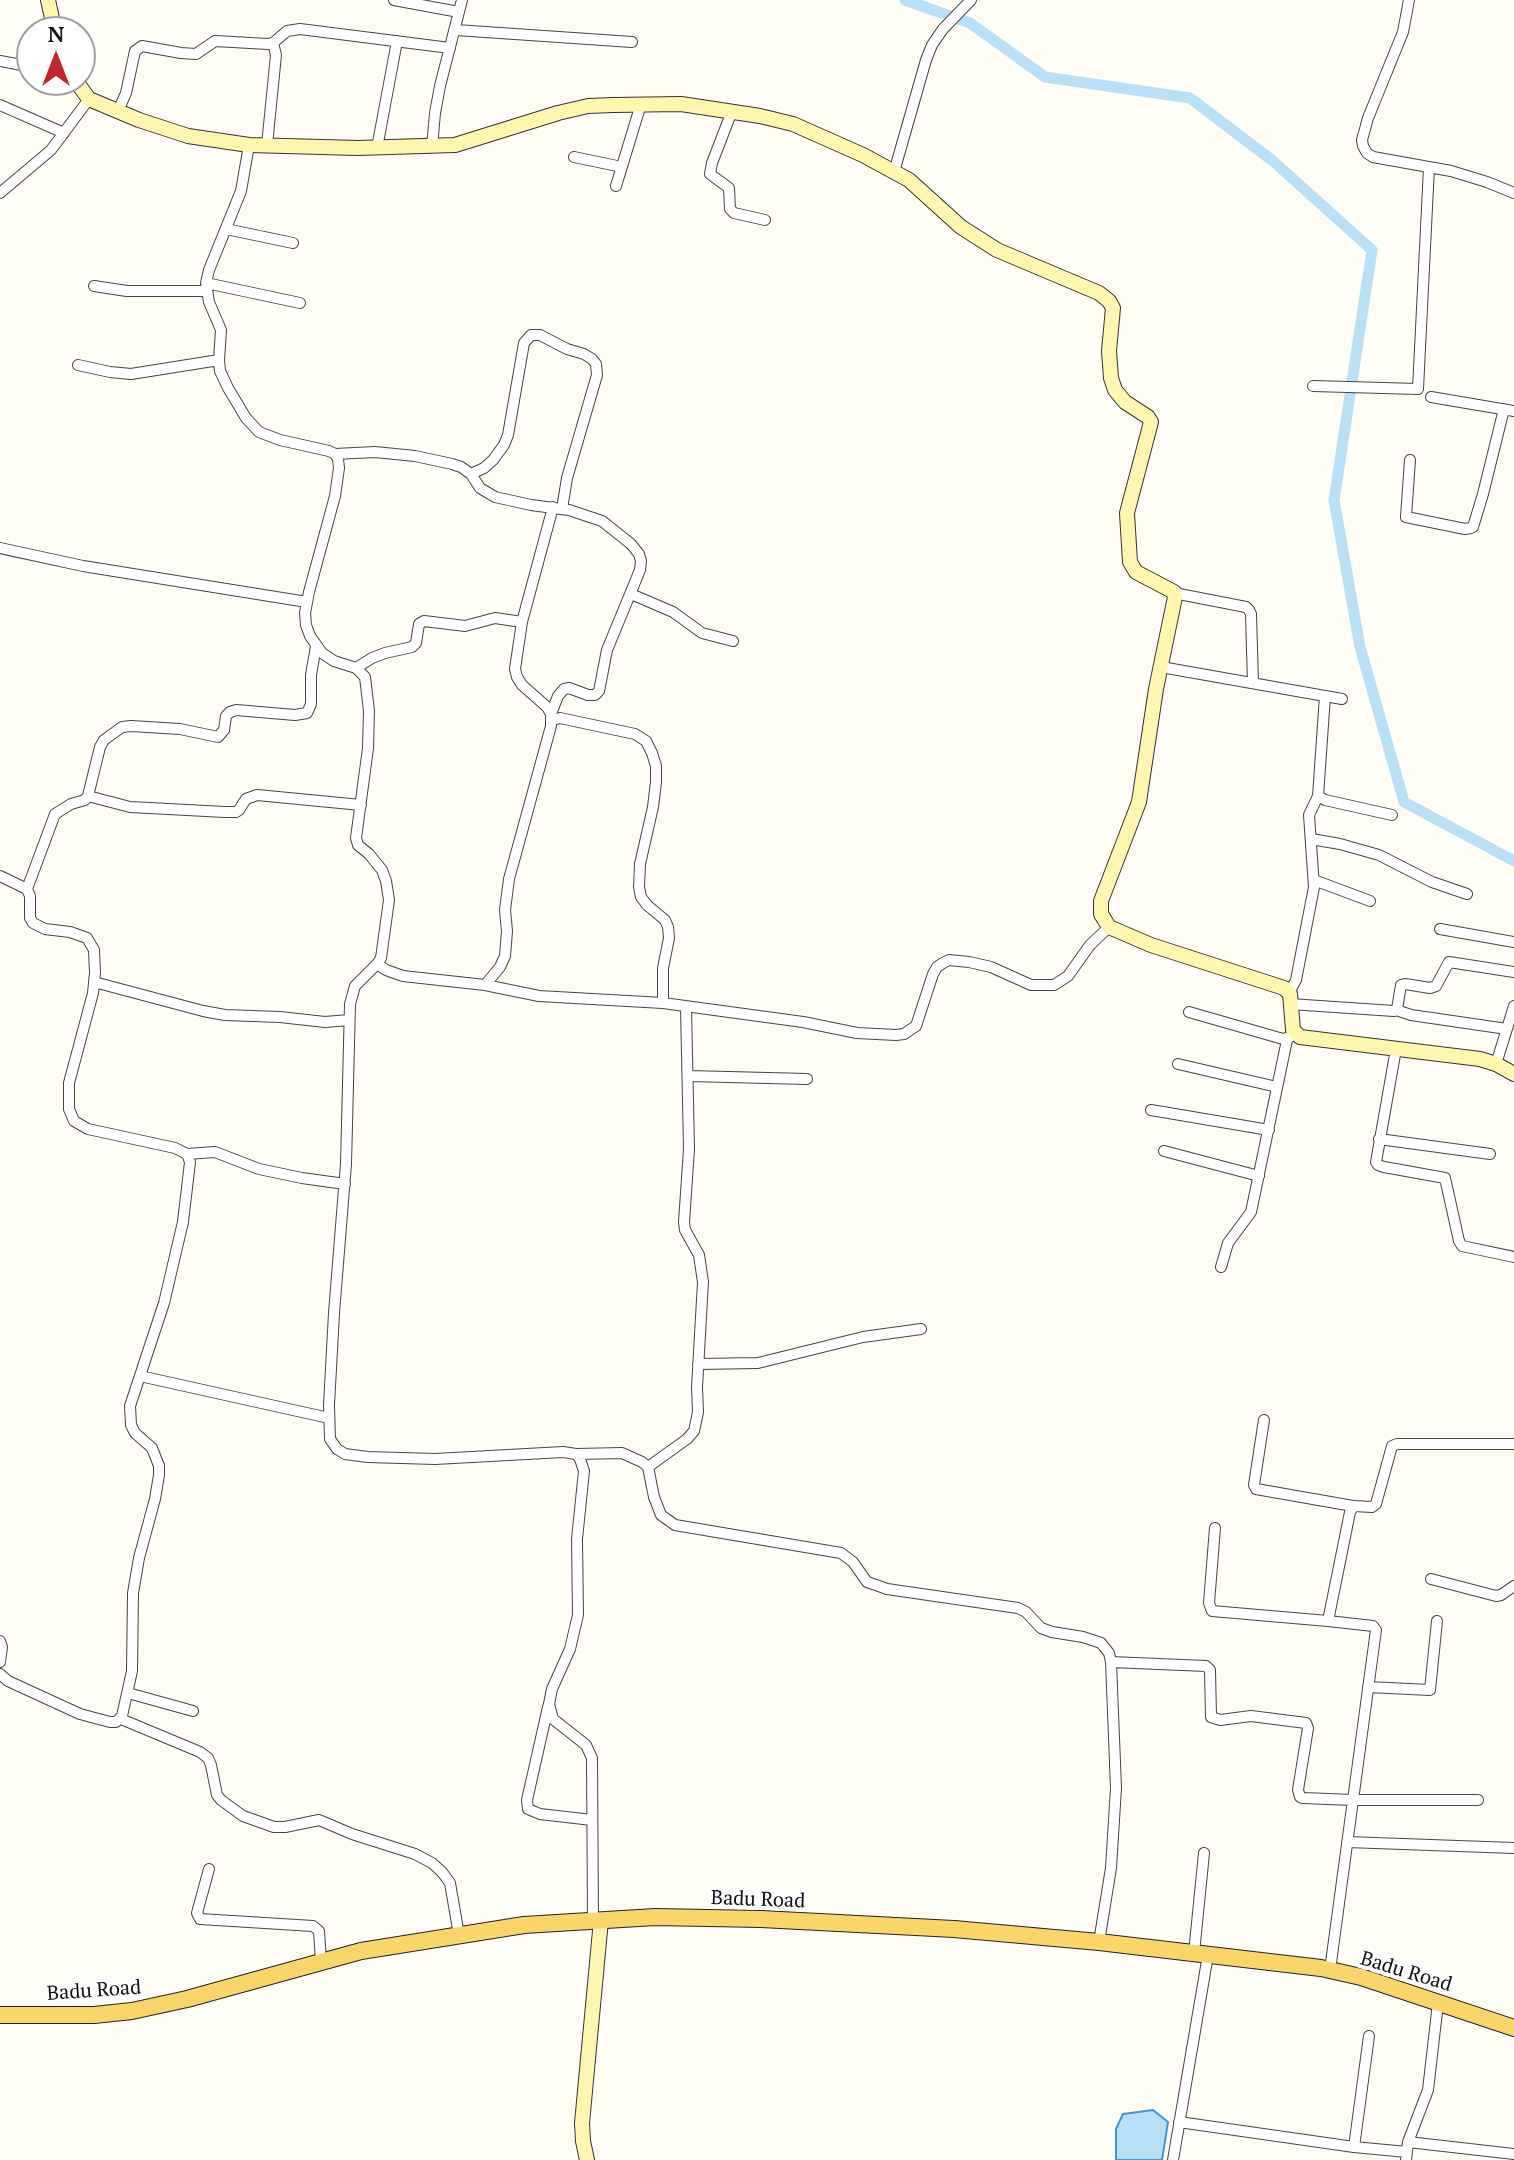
<!DOCTYPE html>
<html>
<head>
<meta charset="utf-8">
<style>
  body { margin:0 }
  #map { position:relative; width:1514px; height:2160px; overflow:hidden; background:#fffdf5; font-family:"PT Serif",serif }
  canvas { display:block }
  .north { position:absolute; left:16px; top:16px; width:80px; height:80px; box-sizing:border-box; background:#fff; border:2px solid #a0a0a0; border-radius:50%; rotate:0deg; font-size:22px; font-weight:700; line-height:32px; text-align:center; color:#111 }
  .north::after { content:''; display:block; margin:auto; width:28px; height:36px; background:#c4262e; clip-path:polygon(50% 0,100% 100%,50% 72%,0 100%) }
</style>
</head>
<body>
<div id="map">
<canvas width="1514" height="2160"></canvas>
<div class="north">N</div>
</div>
<script>
const ctx = document.querySelector('canvas').getContext('2d');
ctx.lineJoin = 'round';
function paint(path, color) { ctx.fillStyle = color; ctx.fill(path, 'evenodd'); }
const poly = rows => new Path2D(rows.map(r => 'M' + r).join(''));
function trace(path, color, width, dash) { ctx.strokeStyle = color; ctx.lineWidth = width; ctx.lineCap = dash ? 'butt' : 'round'; ctx.setLineDash(dash || []); ctx.stroke(path); }
function write(font, color, halo, rows, align = 'center') {
  ctx.font = font + ' "PT Serif",serif'; ctx.lineWidth = 8; ctx.setLineDash([]); ctx.textBaseline = 'middle'; ctx.strokeStyle = halo; ctx.fillStyle = color; for (const [text, x, y, turn = 0] of rows) {
    ctx.save(); ctx.translate(x, y); ctx.rotate((+turn || 0) * Math.PI / 180); ctx.textAlign = isNaN(turn) ? turn : align; if (halo) ctx.strokeText(text, 0, 0); ctx.fillText(text, 0, 0); ctx.restore();
  }
}
const water = poly([
  [1153,2110,1168,2122,1162,2160,1116,2160,1116,2129,1123,2114,1153,2110]
]);
paint(water, '#b9e0f7');
trace(water, '#3f96cf', 2);
trace(poly([
  [905,0,970,23,1045,77,1190,98,1273,161,1372,250,1334,500,1360,647,1404,802,1514,861]
]), '#b9e0f7', 11);
const street = poly([
  [394,0,459,12],
  [1409,0,1403,32,1368,118,1362,140,1363,146,1367,153,1373,157,1451,171,1487,182,1514,193],
  [456,30,632,42],
  [0,61,32,67],
  [0,105,64,133],
  [118,111,126,93,135,51,142,46,181,53,196,54,215,41,268,44,273,43,287,31,300,29,450,48],
  [732,111,712,163,710,174,729,188,730,209,734,213,765,220],
  [249,145,241,191,209,270,206,283,209,302,221,330,219,360,220,371,228,388,246,418,259,432,280,440,329,451,335,454,338,459,339,468,335,496,309,592,305,613,306,625,310,636,322,653,334,661,356,668,365,677,369,711,368,748,356,838,358,845,369,854,382,870,386,881,389,900,381,958,377,964,355,986,350,1004,346,1164,334,1313,329,1405,330,1439,337,1449,345,1454,368,1457,435,1459,563,1452,576,1454,580,1459,584,1471,577,1539,578,1615,570,1649,552,1689,549,1704,553,1719,586,1745,592,1758,593,1920],
  [267,145,276,55,273,43],
  [432,147,435,113,440,86,462,0],
  [377,148,397,41],
  [574,157,622,167],
  [894,172,926,60,932,45,943,29,971,0],
  [616,186,641,104],
  [0,193,51,150,89,99],
  [226,229,293,243],
  [206,283,300,303],
  [94,286,127,291,206,291],
  [78,365,110,372,131,374,219,360],
  [1313,386,1418,389,1429,167],
  [1431,397,1514,411],
  [335,454,375,452,415,456,452,464,461,467,471,474,480,488,495,497,531,505,569,510,602,521,631,544,639,554,641,561,640,570,607,650,599,691,595,695,588,695,569,688,564,689,558,696,551,714],
  [1410,460,1406,517,1465,529,1471,528,1473,527,1483,494,1504,409],
  [471,474,484,468,493,460,504,445,508,435,524,343,531,335,540,335,567,349,584,354,592,359,596,364,597,375,567,478,562,509],
  [0,548,83,566,307,602],
  [1174,593,1246,607,1249,610,1251,614,1253,683],
  [631,594,673,612,702,633,733,641],
  [1161,667,1342,699],
  [356,668,372,658,385,653,412,647,416,643,419,624,424,621,465,626,495,618,522,622],
  [1325,696,1318,796,1325,800,1392,815],
  [552,720,560,718,635,734,646,741,652,753,656,766,656,782,653,807,640,864,639,887,641,897,647,905,665,920,668,927,669,938,663,968,663,1003],
  [88,796,130,807,225,812,236,812,239,810,246,799,257,795,361,805],
  [1311,839,1340,844,1379,855,1432,882,1467,894],
  [0,876,27,889,30,896,30,918,33,923,45,929,70,932,87,938,94,950,95,973,93,993,69,1083,69,1109,74,1121,88,1129,175,1148,187,1154,190,1162,183,1222,164,1303,130,1406,131,1425,135,1433,152,1448,159,1466,159,1475,155,1499,139,1558,133,1593,132,1671,122,1716,116,1722,110,1722,80,1714,8,1681,0,1674],
  [1314,880,1370,901],
  [27,889,55,814,71,804,85,800,88,796,100,747,104,740,122,727,131,726,180,729,218,737,224,730,226,716,230,712,236,710,295,715,307,713,311,704,311,675,316,646],
  [1440,929,1514,942],
  [377,964,386,970,403,976,485,985,539,996,663,1003,803,1022,857,1033,896,1035,904,1034,916,1026,933,974,937,967,943,963,949,960,969,962,991,967,1031,985,1054,985,1068,976,1090,945,1109,927],
  [94,982,203,1011,225,1015,280,1017,325,1022,349,1020],
  [485,985,500,967,505,956,507,931,505,910,509,879,551,726,551,714,547,707,522,685,517,677,515,669,522,622,553,507],
  [1289,993,1296,980,1314,887,1309,815,1318,796],
  [1290,1004,1394,1011,1397,1009,1401,985,1405,984,1430,988,1436,986,1449,962,1514,972],
  [1396,1010,1411,1015,1507,1029],
  [1189,1012,1283,1039,1290,1037],
  [1396,1049,1376,1162,1378,1165,1384,1167,1445,1178,1459,1241,1462,1246,1514,1257],
  [1178,1064,1277,1087],
  [1496,1064,1514,1006],
  [689,1076,807,1079],
  [1151,1110,1269,1130],
  [1379,1139,1490,1154],
  [1164,1151,1259,1176],
  [187,1154,215,1152,259,1169,302,1178,345,1184],
  [1221,1267,1228,1243,1251,1212,1287,1040],
  [698,1364,758,1363,863,1337,921,1329],
  [140,1376,329,1418],
  [1264,1420,1254,1485,1256,1489,1353,1506],
  [576,1454,622,1453,642,1462,648,1467,654,1497,661,1515,675,1525,841,1553,853,1562,867,1582,876,1585,887,1589,1018,1608,1026,1612,1041,1628,1052,1632,1083,1637,1101,1643,1109,1653,1111,1662,1116,1788,1111,1868,1099,1942],
  [648,1467,687,1439,694,1431,698,1412,697,1387,703,1282,699,1255,685,1230,684,1222,689,1149,686,1007],
  [1215,1528,1209,1603,1212,1611,1328,1621,1373,1626,1376,1630,1330,1970],
  [1431,1579,1496,1596,1501,1595,1514,1586],
  [1328,1621,1350,1512,1354,1506,1372,1507,1376,1504,1392,1446,1397,1444,1514,1444],
  [0,1641,2,1647,0,1662],
  [1111,1662,1206,1666,1210,1670,1211,1717,1220,1720,1251,1716,1306,1723,1308,1728,1298,1790,1300,1797,1303,1798,1353,1800,1478,1800],
  [1368,1687,1430,1690,1437,1621],
  [128,1693,193,1711],
  [548,1707,527,1800,528,1809,540,1814,592,1820],
  [121,1719,200,1752,208,1758,211,1765,217,1795,221,1800,243,1816,274,1827,285,1827,319,1820,352,1834,415,1854,432,1863,442,1872,450,1883,459,1935],
  [1347,1842,1514,1848],
  [209,1869,197,1913,200,1919,313,1926,319,1931,321,1961],
  [1194,1953,1204,1853],
  [1179,2122,1354,2147,1407,2152],
  [1408,2142,1514,2154],
  [1354,2147,1369,2036],
  [1173,2160,1208,1955],
  [1406,2160,1408,2142,1428,2090,1438,2003]
]);
const secondary = poly([
  [48,0,55,32],
  [75,80,89,99,139,120,188,136,249,145,358,148,455,145,558,113,588,106,613,105,681,104,760,116,793,124,863,155,909,180,961,227,997,250,1099,293,1109,301,1113,308,1109,351,1111,378,1115,390,1125,402,1148,417,1151,422,1127,513,1130,562,1136,572,1174,592,1175,597,1156,689,1139,802,1101,901,1101,914,1109,927,1151,945,1284,988,1290,994,1293,1030,1300,1037,1480,1059,1496,1064,1514,1074],
  [587,2160,583,2141,582,2123,601,1920]
]);
const primary = poly([
  [0,2015,94,2015,132,2011,187,1999,361,1951,524,1925,655,1917,761,1919,954,1929,1099,1942,1321,1968,1361,1977,1514,2028]
]);
trace(street, '#444', 12);
trace(secondary, '#333', 16);
trace(primary, '#222', 18);
trace(street, '#fff', 10);
trace(secondary, '#fff6b0', 14);
trace(primary, '#f9d66b', 16);
write('20px', '#111', '#fff', [
  ["Badu Road",758,1900,2],
  ["Badu Road",1406,1972,17],
  ["Badu Road",94,1991,-4]
]);
</script>
</body>
</html>
